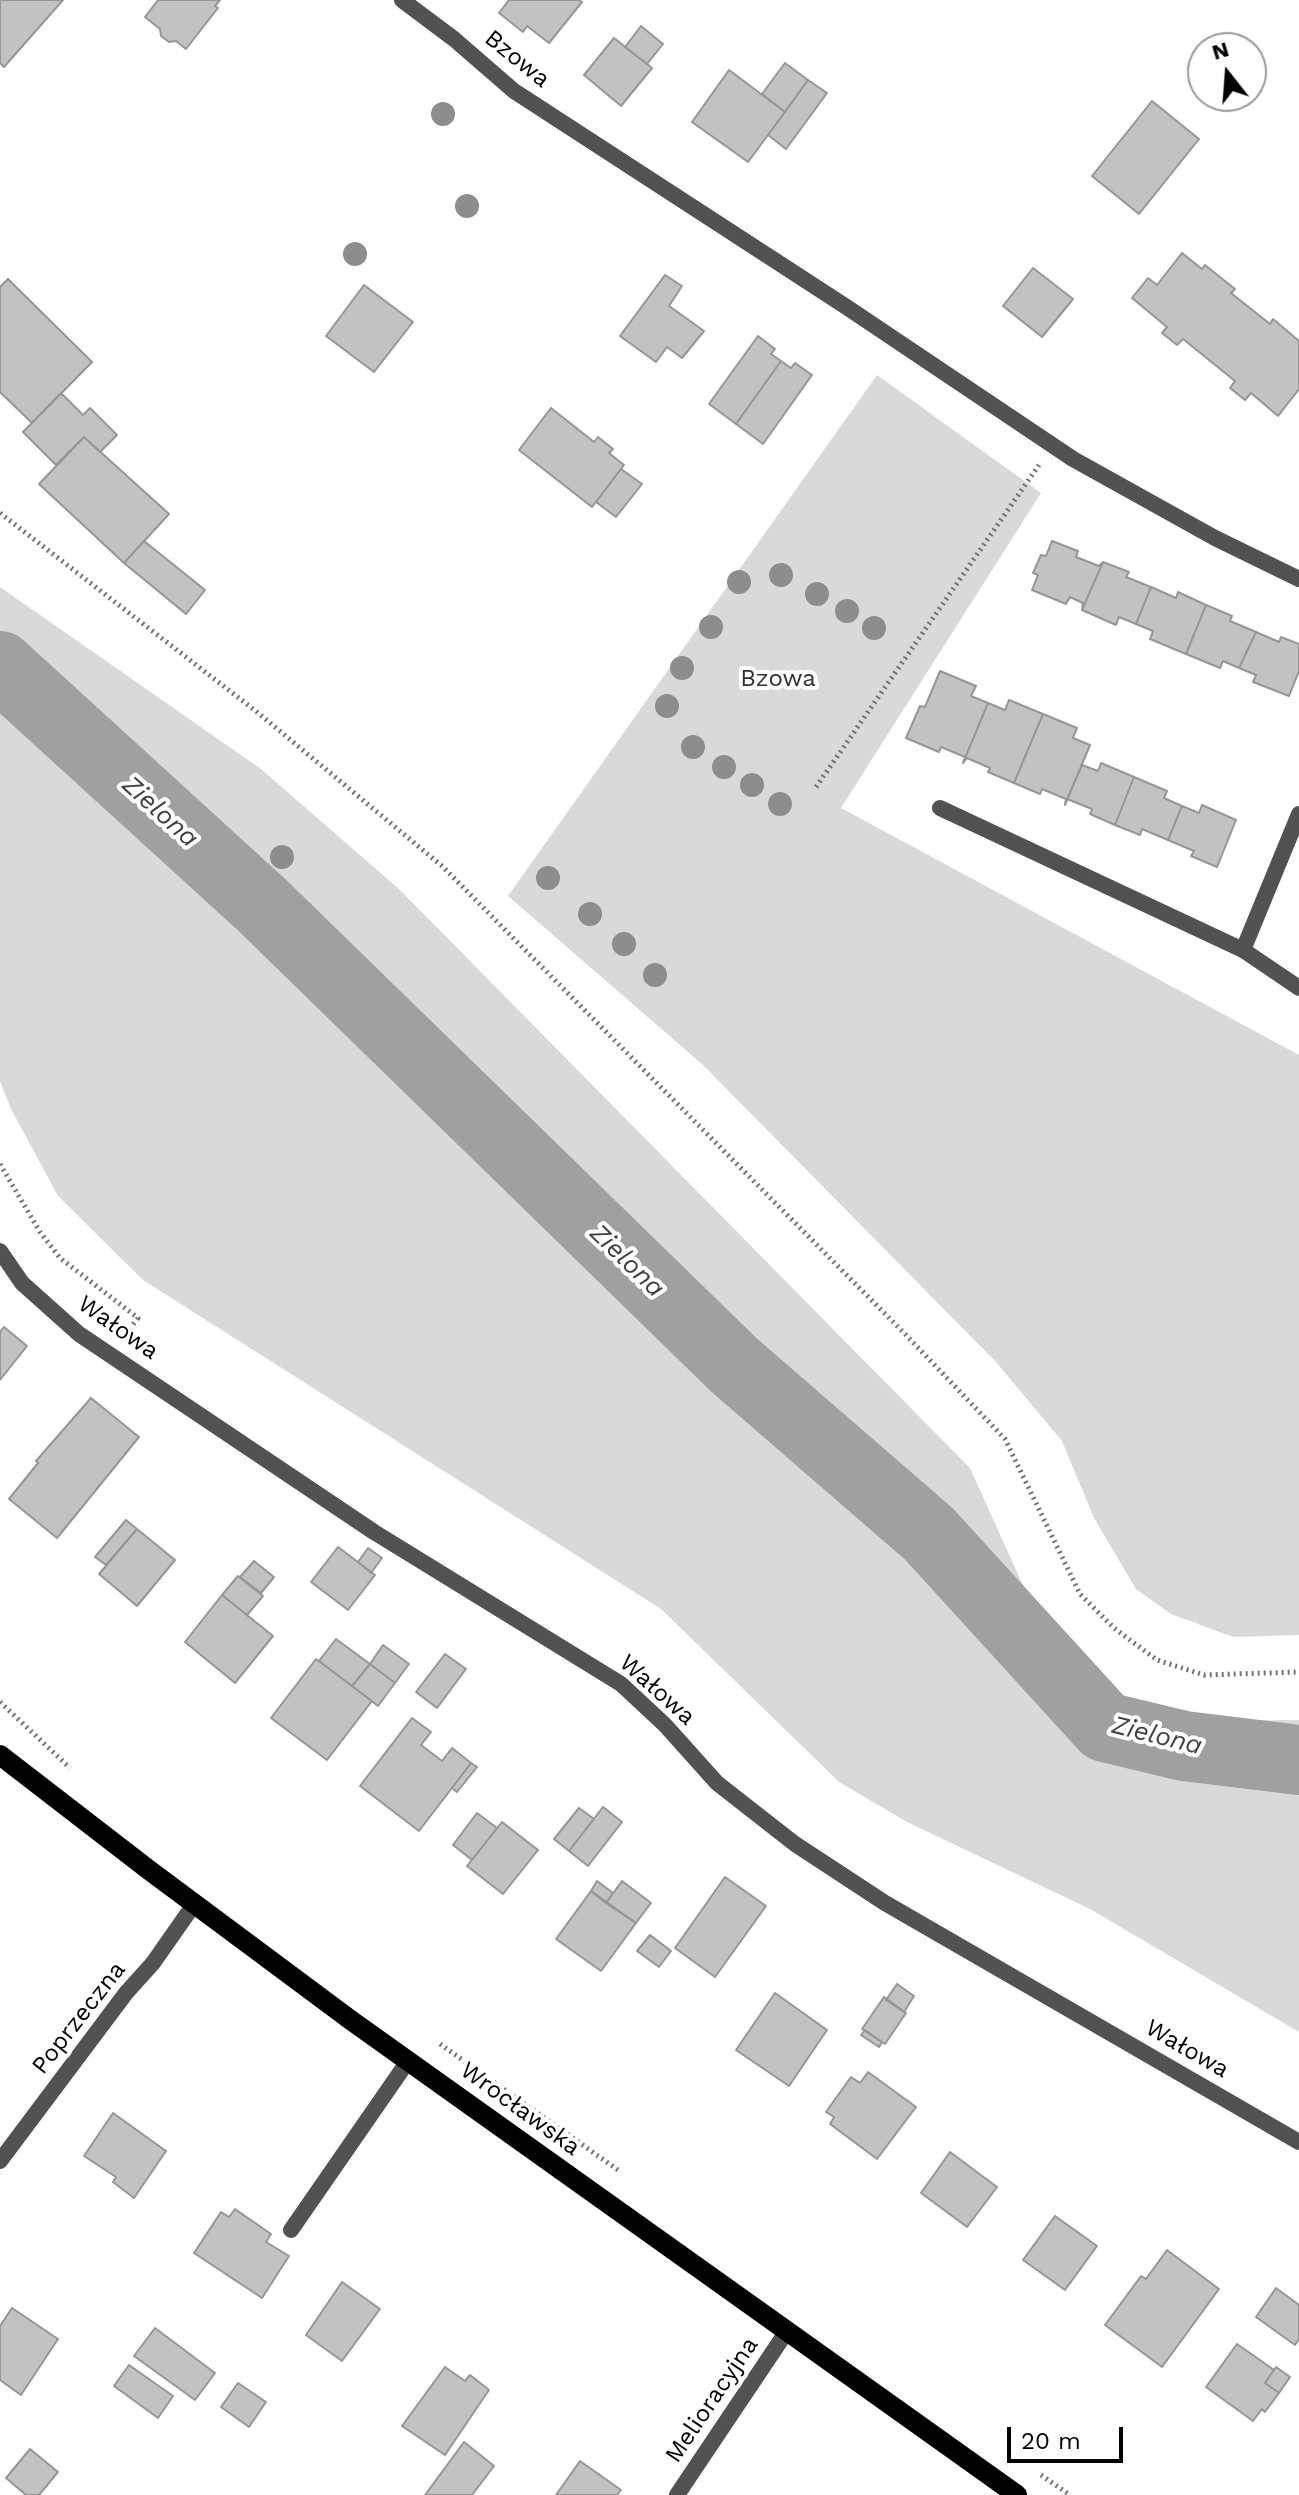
<!DOCTYPE html>
<html>
<head>
<meta charset="utf-8">
<style>
  body { margin:0 }
  #map { position:relative; width:1299px; height:2495px; overflow:hidden; background:#fff; font-family:"Work Sans",sans-serif }
  canvas { display:block }
  .north { position:absolute; left:1187px; top:32px; width:80px; height:80px; box-sizing:border-box; background:#fff; border:2px solid #999; border-radius:50%; rotate:343deg; font-size:22px; font-weight:700; line-height:32px; text-align:center; color:#000 }
  .north::after { content:''; display:block; margin:auto; width:28px; height:36px; background:#000; clip-path:polygon(50% 0,100% 100%,50% 72%,0 100%) }
  .scale { position:absolute; left:1007px; top:2427px; width:116px; height:36px; box-sizing:border-box; border:4px solid #000; border-top:0; padding-left:10px; font-size:24px; line-height:28px; white-space:nowrap; color:#000; -webkit-text-stroke:6px #fff; paint-order:stroke }
</style>
</head>
<body>
<div id="map">
<canvas width="1299" height="2495"></canvas>
<div class="north">N</div>
<div class="scale">20 m</div>
</div>
<script>
const ctx = document.querySelector('canvas').getContext('2d');
ctx.lineJoin = 'round';
function paint(path, color) { ctx.fillStyle = color; ctx.fill(path, 'evenodd'); }
const poly = rows => new Path2D(rows.map(r => 'M' + r).join(''));
function trace(path, color, width, dash) { ctx.strokeStyle = color; ctx.lineWidth = width; ctx.lineCap = dash ? 'butt' : 'round'; ctx.setLineDash(dash || []); ctx.stroke(path); }
function write(font, color, halo, rows, align = 'center') {
  ctx.font = font + ' "Work Sans",sans-serif'; ctx.lineWidth = 8; ctx.setLineDash([]); ctx.textBaseline = 'middle'; ctx.strokeStyle = halo; ctx.fillStyle = color; for (const [text, x, y, turn = 0] of rows) {
    ctx.save(); ctx.translate(x, y); ctx.rotate((+turn || 0) * Math.PI / 180); ctx.textAlign = isNaN(turn) ? turn : align; if (halo) ctx.strokeText(text, 0, 0); ctx.fillText(text, 0, 0); ctx.restore();
  }
}
paint(poly([
  [877,375,1041,493,841,808,1299,1055,1299,1635,1233,1637,1171,1614,1136,1589,1094,1518,1062,1441,996,1362,703,1065,508,896],
  [0,587,261,769,400,890,970,1468,1036,1614,1069,1659,1129,1704,1193,1721,1299,1720,1299,2032,1090,1909,907,1822,839,1782,661,1609,143,1280,58,1196,11,1109,0,1081]
]), '#d9d9d9');
trace(poly([
  [0,666,263,906,734,1365,929,1534,1105,1727,1184,1746,1299,1760]
]), '#a0a0a0', 70);
const building = poly([
  [0,0,63,0,4,67,0,63,0,0],
  [158,0,220,0,215,6,218,8,186,49,176,41,169,42,161,36,160,29,145,17,158,0],
  [509,0,579,0,582,2,549,43,527,26,523,32,499,13,509,0],
  [641,26,663,44,647,64,625,47,641,26],
  [614,38,652,68,621,106,584,75,614,38],
  [785,63,808,80,785,112,762,94,785,63],
  [729,70,785,112,748,162,692,122,729,70],
  [808,80,827,93,786,149,768,135,808,80],
  [1152,101,1199,139,1139,214,1092,176,1152,101],
  [1182,253,1202,269,1205,265,1235,289,1231,293,1270,324,1273,319,1299,341,1299,389,1278,416,1251,393,1245,400,1230,388,1235,381,1183,339,1177,345,1162,333,1167,327,1132,298,1148,278,1157,285,1182,253],
  [1033,268,1073,299,1042,337,1003,306,1033,268],
  [665,275,682,286,669,306,704,331,682,358,667,347,656,362,620,336,665,275],
  [8,279,92,362,32,423,0,392,0,287,8,279],
  [364,285,413,322,374,372,326,336,364,285],
  [758,336,775,349,771,354,781,361,736,424,709,404,758,336],
  [781,361,791,368,795,363,812,375,763,444,736,424,781,361],
  [61,393,83,415,90,408,117,435,100,452,84,437,56,465,23,432,61,393],
  [551,408,594,442,598,437,613,449,609,453,624,465,592,507,519,450,551,408],
  [84,437,169,514,124,563,39,484,84,437],
  [621,469,642,484,616,517,596,502,621,469],
  [144,541,205,590,186,614,124,563,144,541],
  [1052,541,1078,551,1076,557,1099,566,1103,562,1082,610,1083,603,1070,597,1066,604,1032,590,1038,575,1033,573,1041,555,1046,556,1052,541],
  [1103,562,1129,572,1126,577,1151,587,1136,624,1119,617,1116,625,1082,610,1103,562],
  [1151,587,1176,598,1178,592,1206,605,1186,654,1150,639,1153,631,1136,624,1151,587],
  [1206,605,1232,616,1230,621,1256,632,1239,668,1223,661,1220,668,1186,654,1206,605],
  [1256,632,1279,642,1281,637,1299,644,1299,671,1289,696,1253,682,1256,675,1239,668,1256,632],
  [940,671,976,686,971,696,988,703,963,763,965,757,941,747,939,752,906,738,920,706,925,707,940,671],
  [1009,700,1043,714,1014,783,988,772,990,768,967,758,963,763,988,703,1005,710,1009,700],
  [1043,714,1077,728,1073,738,1090,745,1065,805,1066,799,1042,789,1040,794,1014,783,1043,714],
  [1101,763,1134,777,1115,825,1090,814,1092,809,1067,799,1082,765,1098,771,1101,763],
  [1134,777,1167,791,1164,798,1182,806,1168,840,1142,829,1140,835,1115,825,1134,777],
  [1202,805,1236,820,1217,867,1191,856,1194,851,1168,840,1182,806,1199,813,1202,805],
  [4,1327,27,1346,0,1380,0,1332,4,1327],
  [91,1398,139,1437,57,1538,9,1499,38,1463,36,1461,91,1398],
  [126,1520,137,1529,106,1565,95,1557,126,1520],
  [137,1529,175,1560,137,1606,99,1574,137,1529],
  [338,1547,375,1575,348,1610,311,1582,338,1547],
  [368,1548,382,1558,371,1573,358,1562,368,1548],
  [254,1561,274,1577,261,1593,240,1577,254,1561],
  [238,1576,263,1596,247,1615,222,1595,238,1576],
  [222,1595,273,1636,235,1683,185,1642,222,1595],
  [336,1639,370,1664,352,1686,319,1661,336,1639],
  [383,1645,409,1664,395,1683,370,1664,383,1645],
  [445,1654,466,1669,437,1708,416,1692,445,1654],
  [316,1659,372,1701,327,1760,271,1718,316,1659],
  [370,1664,395,1683,378,1706,352,1686,370,1664],
  [412,1718,431,1732,421,1745,442,1761,452,1748,471,1763,419,1831,360,1786,412,1718],
  [471,1763,477,1767,457,1792,452,1788,471,1763],
  [603,1807,622,1822,588,1866,569,1851,603,1807],
  [579,1808,594,1819,569,1851,554,1839,579,1808],
  [477,1813,497,1828,472,1860,453,1845,477,1813],
  [502,1822,538,1850,503,1894,467,1866,502,1822],
  [725,1877,766,1906,715,1977,675,1948,725,1877],
  [597,1881,613,1893,606,1903,591,1891,597,1881],
  [622,1881,651,1903,636,1923,606,1903,622,1881],
  [591,1891,636,1923,601,1971,556,1939,591,1891],
  [650,1935,671,1951,659,1967,637,1951,650,1935],
  [897,1984,914,1996,904,2012,886,2000,897,1984],
  [775,1993,827,2030,789,2086,736,2050,775,1993],
  [884,1997,906,2013,885,2044,862,2029,884,1997],
  [865,2030,882,2042,879,2047,861,2035,865,2030],
  [868,2072,916,2107,877,2159,830,2124,834,2117,826,2112,851,2077,860,2083,868,2072],
  [113,2113,166,2151,134,2198,113,2182,116,2177,84,2156,113,2113],
  [950,2152,997,2187,967,2227,921,2193,950,2152],
  [235,2209,271,2234,266,2242,289,2256,262,2298,194,2253,221,2212,229,2217,235,2209],
  [1055,2216,1097,2246,1065,2290,1023,2260,1055,2216],
  [1167,2250,1219,2289,1162,2367,1105,2325,1141,2276,1146,2279,1167,2250],
  [342,2282,380,2309,342,2361,306,2335,342,2282],
  [1276,2288,1299,2305,1299,2339,1295,2345,1256,2317,1276,2288],
  [12,2308,58,2339,21,2395,0,2380,0,2326,12,2308],
  [155,2328,215,2373,195,2400,134,2356,155,2328],
  [1237,2344,1274,2370,1265,2383,1279,2393,1265,2412,1262,2409,1253,2421,1206,2387,1237,2344],
  [129,2365,173,2396,158,2418,114,2386,129,2365],
  [445,2367,465,2381,470,2375,489,2390,445,2455,402,2426,445,2367],
  [1276,2367,1290,2377,1279,2393,1265,2383,1276,2367],
  [238,2383,266,2402,249,2427,221,2407,238,2383],
  [464,2442,494,2466,472,2495,425,2495,464,2442],
  [30,2449,58,2472,39,2495,26,2495,6,2478,30,2449],
  [580,2461,621,2490,617,2495,556,2495,580,2461]
]);
paint(building, '#c2c2c2');
trace(building, '#969696', 2);
trace(poly([
  [0,513,257,712,442,866,905,1334,1005,1439,1080,1594,1114,1628,1157,1660,1204,1675,1299,1672],
  [816,787,1039,465],
  [0,1164,40,1232,60,1258,138,1318,125,1335],
  [0,1702,70,1768],
  [440,2044,618,2170],
  [1041,2475,1070,2495]
]), '#747474', 5, [2, 4]);
trace(poly([
  [940,808,1243,950,1299,988],
  [291,2230,408,2061]
]), '#525252', 16);
trace(poly([
  [402,0,454,39,514,91,845,306,1073,459,1215,538,1299,579],
  [1243,950,1299,814],
  [0,1251,22,1283,79,1334,374,1532,621,1684,665,1725,717,1783,795,1844,885,1903,1299,2142],
  [0,2161,126,1993,153,1963,195,1903],
  [677,2495,787,2331]
]), '#525252', 16);
trace(poly([
  [0,1755,149,1870,352,2021,1017,2495]
]), '#000', 20);
ctx.fillStyle = '#8d8d8d';
for (const [x, y] of [
  [443,114],
  [467,206],
  [355,254],
  [781,575],
  [739,582],
  [817,594],
  [847,611],
  [711,627],
  [874,628],
  [682,668],
  [667,706],
  [693,747],
  [724,767],
  [752,785],
  [780,804],
  [282,857],
  [548,878],
  [590,914],
  [624,944],
  [655,975]
]) { ctx.beginPath(); ctx.arc(x, y, 12, 0, 2 * Math.PI); ctx.fill(); }
write('24px', '#000', '#fff', [
  ["Bzowa",517,59,39],
  ["Wałowa",118,1328,35],
  ["Wałowa",657,1690,42],
  ["Poprzeczna",79,2018,-52],
  ["Wałowa",1187,2049,30],
  ["Wrocławska",520,2109,36],
  ["Melioracyjna",712,2400,-56]
]);
write('24px', '#303030', '#fff', [
  ["Bzowa",778,679]
]);
write('italic 26px', '#414141', '#fff', [
  ["Zielona",160,812,42],
  ["Zielona",627,1261,44],
  ["Zielona",1157,1736,14]
]);
</script>
</body>
</html>
